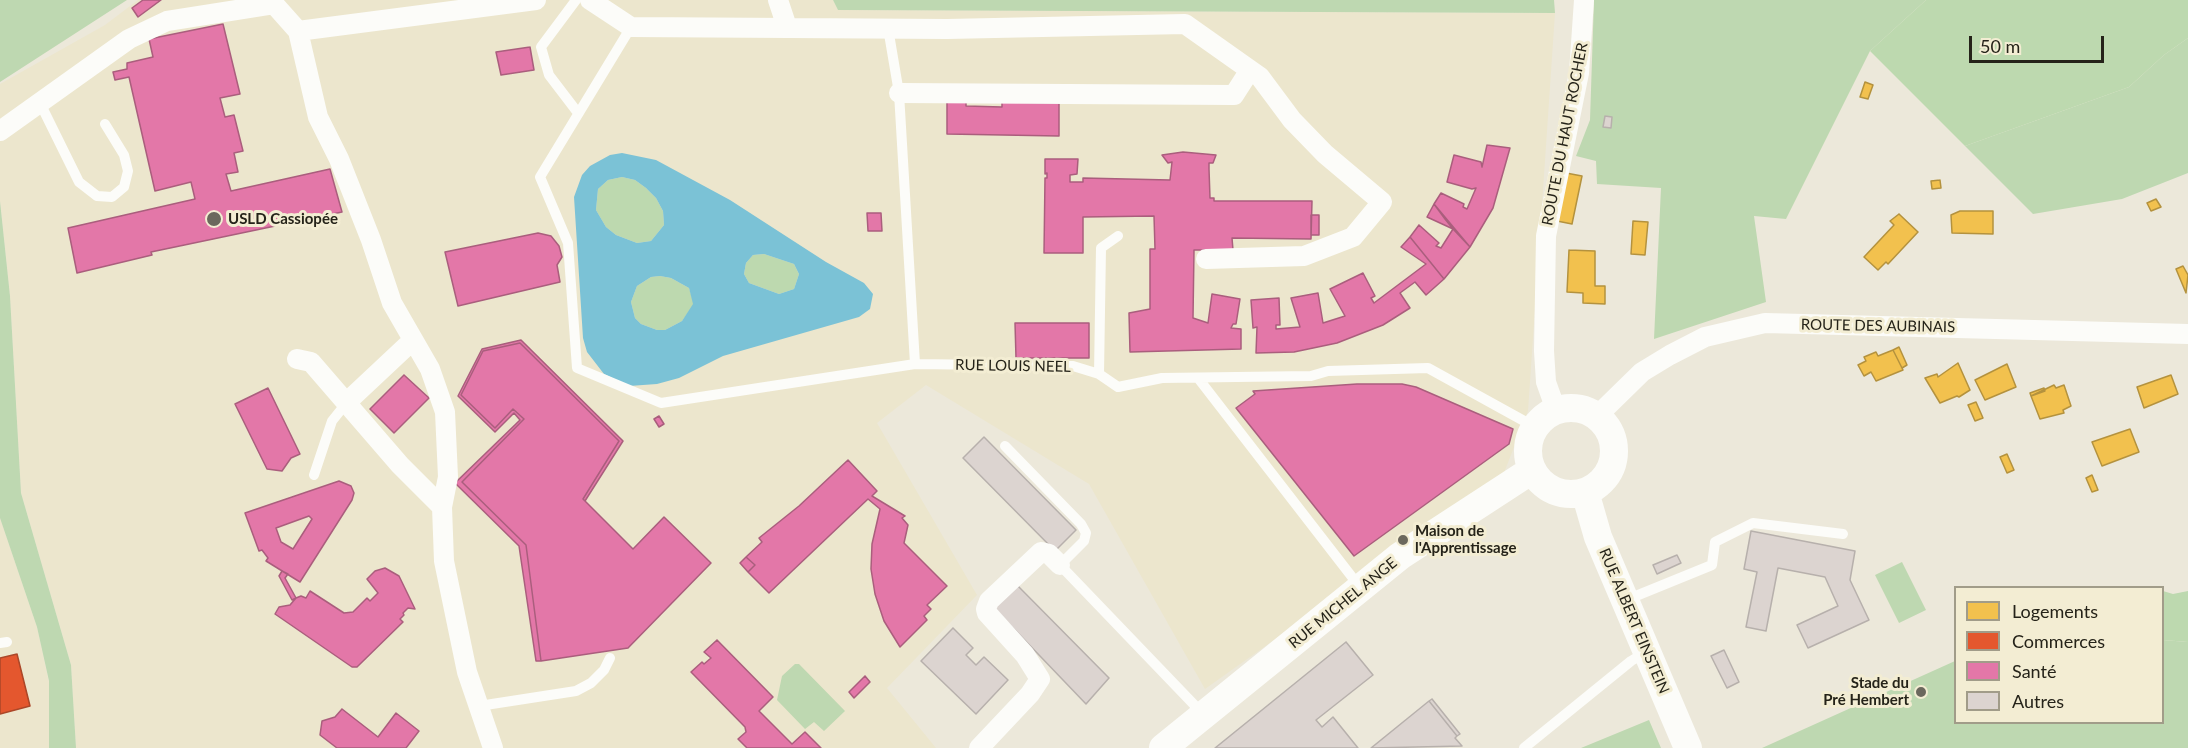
<!DOCTYPE html>
<html>
<head>
<meta charset="utf-8">
<style>
  body { margin:0 }
  #map { position:relative; width:2188px; height:748px; overflow:hidden; background:#ece8da; font-family:Lato,sans-serif }
  canvas { display:block }
  .legend { position:absolute; left:1954px; top:586px; width:210px; height:138px; box-sizing:border-box; background:#f3edd3; border:2px solid #a19c89; margin:0; padding:8px 10px; list-style:none; font-size:18px; color:#252319 }
  .legend li { display:flex; align-items:center; gap:12px; height:30px }
  .legend b { width:30px; border:2px solid #a19c89 }
  .scale { position:absolute; left:1969px; top:36px; width:135px; height:27px; box-sizing:border-box; border:3px solid #252319; border-top:0; padding-left:8px; font-size:18px; line-height:21px; white-space:nowrap; color:#252319; -webkit-text-stroke:4px #f3edd3; paint-order:stroke }
</style>
</head>
<body>
<div id="map">
<canvas width="2188" height="748"></canvas>
<ul class="legend">
<li><b style="height:16px;background:#f2c14e"></b>Logements</li>
<li><b style="height:16px;background:#e4572e"></b>Commerces</li>
<li><b style="height:16px;background:#e377a8"></b>Santé</li>
<li><b style="height:16px;background:#dcd4d0"></b>Autres</li>
</ul>
<div class="scale">50 m</div>
</div>
<script>
const ctx = document.querySelector('canvas').getContext('2d');
ctx.lineJoin = 'round';
function paint(path, color) { ctx.fillStyle = color; ctx.fill(path, 'evenodd'); }
const poly = rows => new Path2D(rows.map(r => 'M' + r).join(''));
function trace(path, color, width, dash) { ctx.strokeStyle = color; ctx.lineWidth = width; ctx.lineCap = dash ? 'butt' : 'round'; ctx.setLineDash(dash || []); ctx.stroke(path); }
function write(font, color, halo, rows, align = 'center') {
  ctx.font = font + ' Lato,sans-serif'; ctx.lineWidth = 6; ctx.setLineDash([]); ctx.textBaseline = 'middle'; ctx.strokeStyle = halo; ctx.fillStyle = color; for (const [text, x, y, turn = 0] of rows) {
    ctx.save(); ctx.translate(x, y); ctx.rotate((+turn || 0) * Math.PI / 180); ctx.textAlign = isNaN(turn) ? turn : align; if (halo) ctx.strokeText(text, 0, 0); ctx.fillText(text, 0, 0); ctx.restore();
  }
}
paint(poly([
  [138,0,833,0,838,10,1555,13,1528,411,1502,478,1205,689,1089,484,926,385,877,423,977,595,887,688,936,748,76,748,71,665,21,493,10,296,0,201,0,84,105,25],
  [0,518,37,627,49,682,49,748,0,748]
]), '#ece6cd');
paint(poly([
  [0,0,127,0,0,82],
  [833,0,1554,0,1555,13,838,10],
  [1594,0,1926,0,1870,51,1786,219,1754,216,1766,302,1654,339,1661,188,1597,184,1596,161,1576,156,1590,120],
  [2188,38,2188,173,2122,199,2033,214,1965,146,2129,87,2164,55],
  [0,201,10,296,21,493,71,665,76,748,49,748,49,681,37,627,0,518],
  [1902,562,1926,610,1899,623,1875,575],
  [2163,640,2188,642,2188,748,1762,748,1955,661,1956,722,2162,722],
  [795,664,799,664,845,711,824,731,814,722,805,729,777,700,782,676],
  [1649,720,1661,748,1581,748]
]), '#bed8b1');
paint(poly([
  [1926,0,2188,0,2188,38,2164,55,2129,87,1965,146,1870,51],
  [622,177,635,180,646,188,656,198,663,211,664,225,651,241,637,243,616,235,606,227,596,210,598,189,608,180],
  [764,254,794,264,799,274,794,289,779,294,749,283,744,274,746,263,753,255],
  [660,276,671,278,689,288,694,304,682,321,665,330,657,330,641,324,635,318,631,302,637,286,651,277],
  [2163,591,2173,594,2188,591,2188,642,2163,640]
]), '#bdd9af');
paint(poly([
  [622,153,656,160,730,200,826,262,864,283,873,294,870,309,859,317,723,356,679,378,657,384,629,386,604,374,587,352,583,338,574,197,582,175,590,166,610,155],
  [622,177,635,180,646,188,656,198,663,211,664,225,651,241,637,243,616,235,606,227,596,210,598,189,608,180],
  [764,254,794,264,799,274,794,289,779,294,749,283,744,274,746,263,753,255],
  [660,276,671,278,689,288,693,304,682,321,665,330,657,330,641,324,635,318,631,302,637,286,651,277]
]), '#7bc2d6');
const homes = poly([
  [1865,82,1873,85,1868,99,1860,97,1865,82],
  [1566,173,1582,176,1572,224,1557,221,1566,173],
  [1940,180,1941,188,1932,189,1931,181,1940,180],
  [2156,199,2161,207,2151,211,2147,203,2156,199],
  [1960,211,1993,211,1993,234,1952,233,1951,215,1960,211],
  [1899,214,1918,232,1888,264,1886,262,1878,270,1864,257,1894,225,1890,221,1899,214],
  [1633,221,1648,222,1645,255,1631,254,1633,221],
  [1569,250,1595,251,1595,286,1605,286,1605,304,1583,303,1583,293,1567,292,1569,250],
  [2183,266,2188,275,2186,293,2176,269,2183,266],
  [1899,347,1907,365,1902,368,1893,350,1899,347],
  [1893,350,1903,370,1876,381,1871,372,1864,376,1858,365,1866,361,1864,357,1876,352,1878,356,1893,350],
  [1958,363,1970,390,1959,397,1957,396,1940,403,1925,378,1937,374,1938,377,1958,363],
  [2007,364,2016,387,1985,400,1975,380,2007,364],
  [2171,375,2178,394,2144,408,2137,387,2171,375],
  [2054,385,2056,388,2064,385,2071,406,2063,410,2064,413,2040,419,2031,396,2054,385],
  [2044,388,2045,391,2031,396,2030,393,2044,388],
  [1976,402,1983,418,1975,421,1968,405,1976,402],
  [2130,429,2139,452,2102,466,2092,442,2130,429],
  [2007,454,2014,470,2007,473,2000,457,2007,454],
  [2092,475,2098,490,2092,492,2086,478,2092,475]
]);
paint(homes, '#f2c14e');
trace(homes, '#b4923e', 1.5);
const shops = poly([
  [17,654,30,706,0,714,0,658,17,654]
]);
paint(shops, '#e4572e');
trace(shops, '#ab4728', 1.5);
const health = poly([
  [143,0,161,0,138,17,132,8,143,0],
  [223,24,240,94,220,98,225,117,234,115,243,151,234,153,238,172,226,174,231,191,330,169,342,212,151,252,152,255,77,273,68,228,195,199,191,182,155,191,129,77,115,80,113,72,127,69,127,63,153,57,149,39,223,24],
  [530,47,534,70,501,75,496,52,530,47],
  [947,100,966,101,966,106,1002,107,1002,102,1059,103,1059,136,947,134,947,100],
  [1487,145,1510,148,1493,208,1470,247,1434,204,1441,193,1464,204,1463,207,1467,209,1476,188,1472,189,1447,182,1454,155,1481,162,1482,167,1487,145],
  [1183,152,1216,155,1213,163,1209,163,1209,169,1210,198,1214,198,1214,201,1312,201,1311,239,1232,238,1233,250,1194,250,1193,318,1208,323,1212,294,1240,299,1236,324,1233,324,1231,328,1241,329,1241,349,1130,352,1129,313,1150,309,1150,249,1155,249,1154,216,1083,217,1083,253,1044,253,1045,178,1047,178,1047,173,1045,174,1045,159,1078,159,1077,174,1070,175,1070,182,1083,182,1083,178,1170,180,1172,162,1168,163,1162,155,1183,152],
  [1434,204,1445,219,1453,229,1427,217,1434,204],
  [867,213,881,213,882,231,868,231,867,213],
  [1311,215,1319,215,1319,235,1311,235,1311,215],
  [1419,225,1439,243,1436,246,1441,248,1453,229,1470,247,1444,279,1410,237,1419,225],
  [538,233,551,236,559,246,562,257,557,265,560,282,458,306,445,252,538,233],
  [1410,237,1444,279,1426,295,1415,282,1400,293,1410,308,1383,325,1337,343,1294,352,1256,353,1257,327,1253,328,1251,300,1279,298,1280,325,1276,325,1276,329,1300,327,1291,298,1318,293,1323,323,1345,316,1330,289,1363,273,1375,296,1371,298,1374,303,1426,264,1401,247,1410,237],
  [1015,323,1089,323,1089,358,1016,358,1015,323],
  [521,340,623,441,585,501,583,499,619,441,520,343,483,351,461,395,495,428,513,409,524,419,462,482,526,545,541,661,536,661,519,546,455,483,520,420,514,413,495,432,458,396,482,349,521,340],
  [520,343,619,441,583,499,633,549,664,517,711,563,628,648,541,661,526,545,462,482,524,419,513,409,495,428,461,395,483,351,520,343],
  [404,375,429,398,394,433,370,409,404,375],
  [1357,384,1402,384,1416,387,1513,429,1509,444,1354,556,1236,408,1255,394,1253,391,1357,384],
  [268,388,300,454,291,458,282,471,267,469,235,404,268,388],
  [659,416,664,424,659,427,654,419,659,416],
  [848,460,877,491,872,496,905,516,902,518,908,525,904,543,947,586,927,605,931,609,924,616,927,620,900,647,884,621,875,594,871,569,872,544,880,509,868,499,769,593,748,572,755,565,746,557,762,542,759,538,799,506,848,460],
  [339,481,351,486,354,493,352,500,300,582,266,561,268,558,262,550,259,551,245,513,339,481],
  [309,516,312,519,293,549,281,542,276,528,309,516],
  [746,557,755,565,748,572,740,563,746,557],
  [385,568,399,576,415,609,408,608,403,613,404,615,400,619,403,622,357,667,352,667,275,614,279,607,290,605,296,598,301,596,306,598,310,591,344,613,353,612,367,598,370,601,378,593,367,579,375,571,385,568],
  [282,571,288,574,285,578,296,598,292,600,279,576,282,571],
  [717,640,773,697,759,711,792,744,805,732,821,748,747,748,738,739,746,732,745,727,691,672,702,662,704,664,711,658,704,652,717,640],
  [865,676,870,682,854,698,849,692,865,676],
  [342,709,378,737,396,713,419,731,406,748,337,748,320,735,322,721,335,717,342,709]
]);
paint(health, '#e377a8');
trace(health, '#aa5e7d', 1.5);
const building = poly([
  [1605,116,1612,117,1611,128,1603,127,1605,116],
  [984,437,1076,530,1055,551,963,458,984,437],
  [1751,531,1855,551,1850,580,1869,620,1808,648,1797,625,1838,606,1825,577,1778,568,1766,631,1746,627,1757,572,1744,569,1751,531],
  [1677,555,1681,563,1657,574,1653,565,1677,555],
  [1016,584,1109,678,1086,704,993,607,1016,584],
  [953,628,973,648,966,655,976,665,984,657,1008,680,976,714,921,661,953,628],
  [1346,642,1373,675,1316,720,1322,727,1333,717,1358,748,1215,748,1346,642],
  [1724,650,1739,682,1727,688,1711,656,1724,650],
  [1432,699,1460,734,1457,736,1429,701,1432,699],
  [1429,701,1457,736,1455,738,1462,746,1371,748,1429,701]
]);
paint(building, '#dcd4d0');
trace(building, '#b7b0ac', 1.5);
trace(poly([
  [576,0,541,47,549,75,578,113],
  [631,27,540,177,568,243,577,368,661,403,915,364],
  [888,28,899,93,915,364,1073,366,1099,374,1118,387,1162,378,1311,376,1328,371,1428,368,1535,427],
  [40,103,79,182,97,196,112,197,124,187,128,171,124,155,105,124],
  [1099,374,1101,248,1118,236],
  [1198,378,1359,586],
  [1005,446,1081,524,1086,533,1084,541,1060,565,1203,714],
  [314,475,332,421,348,401],
  [1626,600,1712,565,1715,542,1753,523,1843,534],
  [0,643,7,642],
  [479,706,576,691,591,683,604,670,610,658],
  [1524,748,1631,661,1646,652]
]), '#fcfcf9', 10);
trace(poly([
  [590,0,631,27,947,29,1185,24,1260,77,1292,120,1325,154,1382,202,1353,237,1304,256,1206,259],
  [778,0,787,27],
  [298,31,536,0],
  [899,93,1234,95,1250,70],
  [0,131,129,39,167,21,274,4,298,31,318,117,339,159,371,240,392,303,430,369,445,412,448,477,442,507,444,561,467,672,493,748],
  [297,359,311,362,400,465,442,507],
  [348,401,412,341],
  [1556,410,1546,382,1544,351,1546,236,1579,73,1584,0],
  [1597,416,1642,372,1670,355,1705,337,1765,323,2188,334],
  [979,748,1030,694,1040,679,1025,655,987,613,986,609,989,601,1041,552,1049,554,1060,565]
]), '#fcfcf9', 20);
trace(poly([
  '1528 451a43 43 0 1 1 86 0a43 43 0 1 1-86 0Z',
  [1585,492,1598,537,1688,748],
  [1163,748,1400,556,1532,470]
]), '#fcfcf9', 28);
for (const [x, y, r, color] of [
  [214,219,8,"#6b685d"],
  [1403,540,6,"#6b685d"],
  [1921,692,6,"#6b685d"]
]) { const dot = new Path2D(); dot.arc(x, y, r, 0, 2 * Math.PI); ctx.fillStyle = color; ctx.fill(dot); trace(dot, '#f3edd3', 2); }
write('15px', '#252319', '#f3edd3', [
  ["ROUTE DU HAUT ROCHER",1565,134,-79],
  ["ROUTE DES AUBINAIS",1878,326,1],
  ["RUE LOUIS NEEL",1013,366,1],
  ["RUE MICHEL ANGE",1343,603,-39],
  ["RUE ALBERT EINSTEIN",1634,621,67]
]);
write('bold 15px', '#252319', '#f3edd3', [
  ["USLD Cassiopée",228,219],
  ["Maison de",1415,531],
  ["l'Apprentissage",1415,548],
  ["Stade du",1909,683,"right"],
  ["Pré Hembert",1909,700,"right"]
], 'left');
</script>
</body>
</html>
